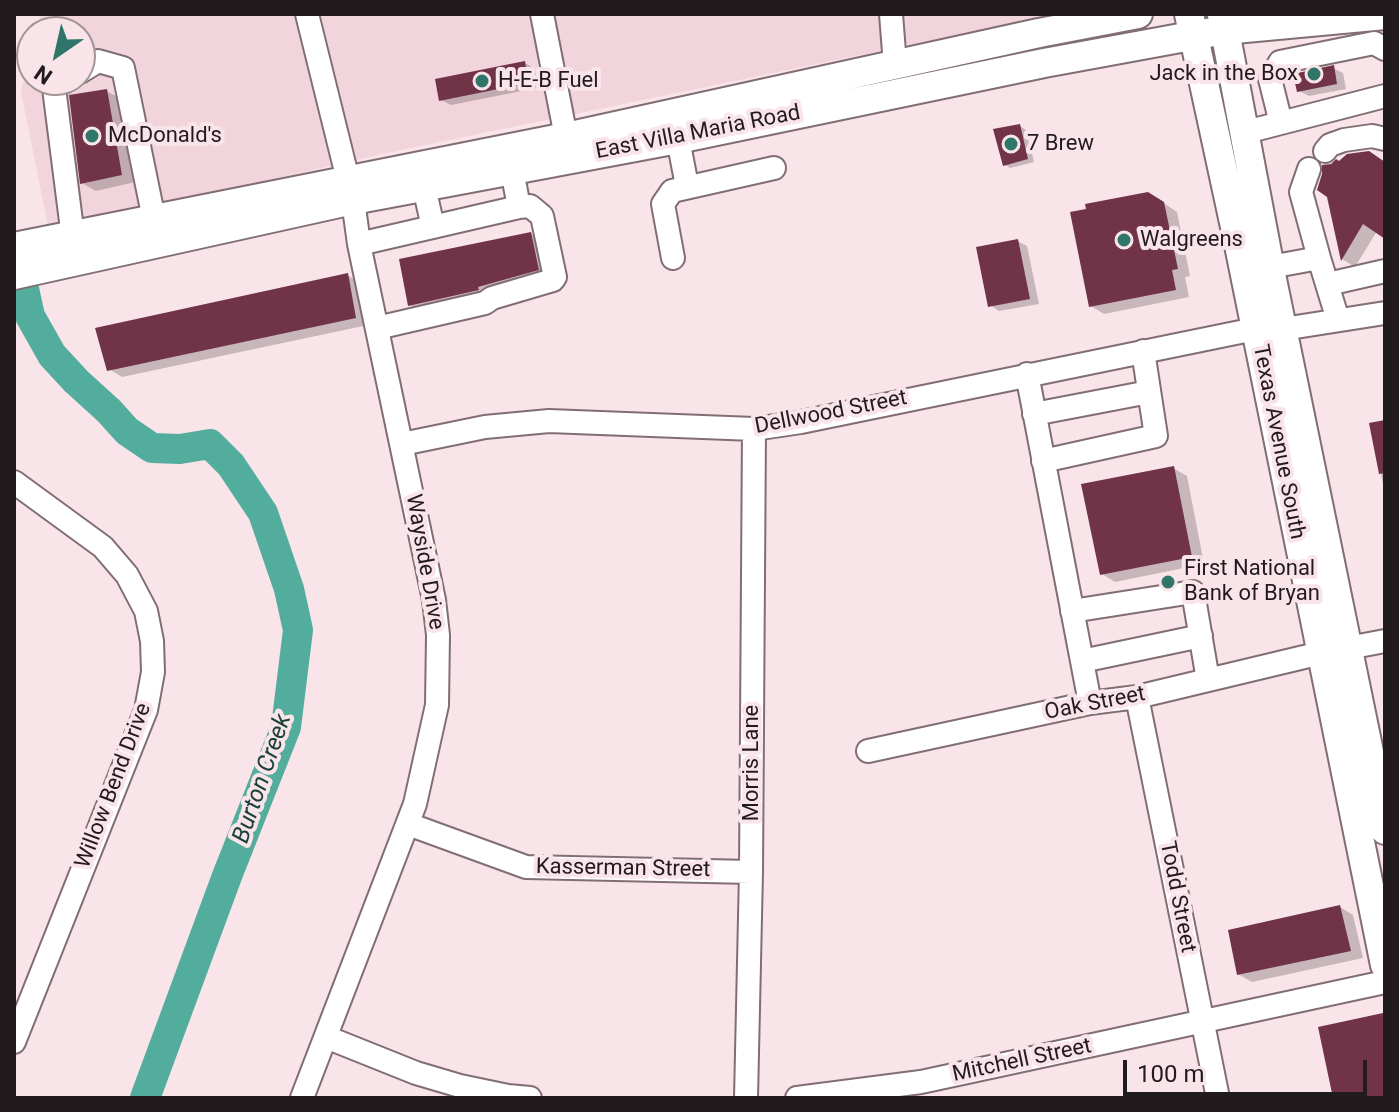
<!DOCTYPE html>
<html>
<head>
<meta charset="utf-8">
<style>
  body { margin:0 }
  #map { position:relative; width:1399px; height:1112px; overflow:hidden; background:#f9e4e9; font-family:Roboto,sans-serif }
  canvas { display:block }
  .frame { position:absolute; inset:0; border:16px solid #221b1d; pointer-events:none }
  .north { position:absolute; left:16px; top:16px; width:80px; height:80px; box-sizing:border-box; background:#f9e4e9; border:2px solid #a39497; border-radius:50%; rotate:214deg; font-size:22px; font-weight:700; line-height:32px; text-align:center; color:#221b1d }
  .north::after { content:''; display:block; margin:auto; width:28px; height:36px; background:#307569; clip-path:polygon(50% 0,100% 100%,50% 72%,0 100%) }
  .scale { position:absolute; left:1123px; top:1060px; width:244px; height:36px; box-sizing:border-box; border:4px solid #221b1d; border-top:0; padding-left:10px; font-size:24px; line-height:28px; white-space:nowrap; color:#221b1d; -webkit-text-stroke:6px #f9e4e9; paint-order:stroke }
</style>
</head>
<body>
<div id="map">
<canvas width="1399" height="1112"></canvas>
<div class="frame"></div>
<div class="north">N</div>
<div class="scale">100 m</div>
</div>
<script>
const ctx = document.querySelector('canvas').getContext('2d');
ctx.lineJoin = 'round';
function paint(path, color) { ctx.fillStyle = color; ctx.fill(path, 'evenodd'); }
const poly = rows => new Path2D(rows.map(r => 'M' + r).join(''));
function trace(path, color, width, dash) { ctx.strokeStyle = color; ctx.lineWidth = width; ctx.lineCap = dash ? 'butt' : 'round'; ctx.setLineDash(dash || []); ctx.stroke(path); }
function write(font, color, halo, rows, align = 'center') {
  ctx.font = font + ' Roboto,sans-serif'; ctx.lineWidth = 8; ctx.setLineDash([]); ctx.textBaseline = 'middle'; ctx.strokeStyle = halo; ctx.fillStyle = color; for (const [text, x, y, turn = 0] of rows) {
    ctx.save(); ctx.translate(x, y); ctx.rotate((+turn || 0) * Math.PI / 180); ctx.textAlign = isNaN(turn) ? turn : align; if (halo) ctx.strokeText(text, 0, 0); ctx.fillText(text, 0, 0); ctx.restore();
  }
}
paint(poly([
  [41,14,1058,14,382,154,49,231,21,92,32,48,32,80,80,80,80,32,36,32]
]), '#f2d5dc');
paint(poly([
  [525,63,535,69,537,88,451,105,441,100],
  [1333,68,1343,73,1346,89,1309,96,1299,91],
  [106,91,120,98,135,182,96,191,82,183],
  [1020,126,1026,130,1034,162,1010,168,1004,164],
  [1385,162,1385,236,1377,231,1355,267,1342,259,1329,195],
  [1162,202,1177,212,1190,276,1185,277,1189,297,1104,314,1091,306],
  [531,234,544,242,552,277,423,313,410,305],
  [1017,241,1027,246,1039,304,999,311,990,305],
  [347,275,361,283,368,325,122,377,109,369],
  [1385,422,1385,494,1371,425],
  [1173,468,1187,476,1204,564,1115,582,1102,574],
  [1340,907,1353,915,1363,958,1252,982,1238,974],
  [1383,1015,1385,1016,1385,1098,1335,1098]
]), '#0003');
trace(poly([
  [15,248,30,316,52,355,76,381,109,411,127,431,152,448,180,449,210,444,231,465,263,513,289,589,298,630,286,727,227,876,145,1098]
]), '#53ad9d', 30);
paint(poly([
  [525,61,528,83,439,101,435,79],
  [1334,65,1337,84,1297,92,1293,74],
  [107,89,122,175,80,184,69,95],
  [1020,124,1028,159,1003,166,993,129],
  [1369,151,1385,162,1385,239,1363,224,1341,261,1327,197,1317,190,1322,174,1322,165,1331,164,1336,159,1339,161,1347,154],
  [1148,192,1164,202,1178,269,1172,270,1176,290,1089,307,1070,212,1086,209,1085,204],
  [531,232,539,270,478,287,479,290,408,306,399,259],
  [1018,239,1030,299,988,307,976,247],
  [348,273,356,318,107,371,95,328],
  [1385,420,1385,473,1379,474,1369,423],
  [1174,466,1192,557,1100,575,1081,484],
  [1340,905,1351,951,1237,975,1228,930],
  [1383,1013,1385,1098,1333,1098,1318,1027]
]), '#703347');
const minor = poly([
  [542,14,566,137],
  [891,14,895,65],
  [80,72,98,61,123,68,154,219],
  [67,80,54,88,73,237],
  [1281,123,1270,79,1280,62,1374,43,1385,49],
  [1246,132,1385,96],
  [678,139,687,186],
  [1325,151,1330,145,1344,140,1372,136,1385,139],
  [1309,169,1301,192,1319,258],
  [424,187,433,227],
  [359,244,519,207,512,170],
  [673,258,663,204,672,191,774,168],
  [1270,267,1319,258,1338,320],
  [1328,284,1385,271],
  [377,328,485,303,492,298,553,280,555,277,542,216,530,206,519,207],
  [1283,329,1385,313],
  [1027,374,1090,703],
  [1034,414,1149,392],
  [402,444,485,427,549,421,754,429,801,422,1255,329],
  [1043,461,1156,436,1143,351],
  [14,482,103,547,127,575,146,611,152,641,153,672,146,710,14,1042],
  [1072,611,1193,592,1208,680],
  [1348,648,1385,641],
  [1082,661,1201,636],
  [1137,697,1218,1098],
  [868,751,1090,703,1137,697,1321,653],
  [408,824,526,867,751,872],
  [326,1037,416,1073,460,1086,508,1096,530,1098],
  [302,1098,415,804,437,705,438,635,434,600,359,244,353,200,307,14],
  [746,1098,751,872,754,429],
  [797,1098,921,1082,1385,982]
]);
const major = poly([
  [1189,14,1240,250,1385,965],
  [1222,15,1273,284,1385,830],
  [14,247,566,137,1039,33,1138,14],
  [14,275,353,200,678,139,1044,63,1224,30,1385,15]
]);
trace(minor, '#816e73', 26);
trace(major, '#816e73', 32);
trace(minor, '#fff', 22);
trace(major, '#fff', 28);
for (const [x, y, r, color] of [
  [1314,74,8,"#307569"],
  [482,81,8,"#307569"],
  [92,136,8,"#307569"],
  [1011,144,8,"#307569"],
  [1124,240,8,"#307569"],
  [1168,582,8,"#307569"]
]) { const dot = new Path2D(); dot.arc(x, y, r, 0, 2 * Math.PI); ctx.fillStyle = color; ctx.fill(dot); trace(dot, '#f9e4e9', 3); }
write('22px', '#221b1d', '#f9e4e9', [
  ["Jack in the Box",1298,74,"right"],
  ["H-E-B Fuel",498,81],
  ["McDonald's",108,136],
  ["7 Brew",1027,144],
  ["Walgreens",1140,240],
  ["First National",1184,569],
  ["Bank of Bryan",1184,594]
], 'left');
write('22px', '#221b1d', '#f9e4e9', [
  ["East Villa Maria Road",698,133,-11],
  ["Dellwood Street",831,413,-11],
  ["Texas Avenue South",1278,442,79],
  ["Wayside Drive",424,562,80],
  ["Oak Street",1095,704,-11],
  ["Morris Lane",752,763,-90],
  ["Willow Bend Drive",114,786,-69],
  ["Kasserman Street",623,869,1],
  ["Todd Street",1177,897,79],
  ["Mitchell Street",1022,1061,-12]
]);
write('italic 24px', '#18413a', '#f9e4e9', [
  ["Burton Creek",263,779,-71]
]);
</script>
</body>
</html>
